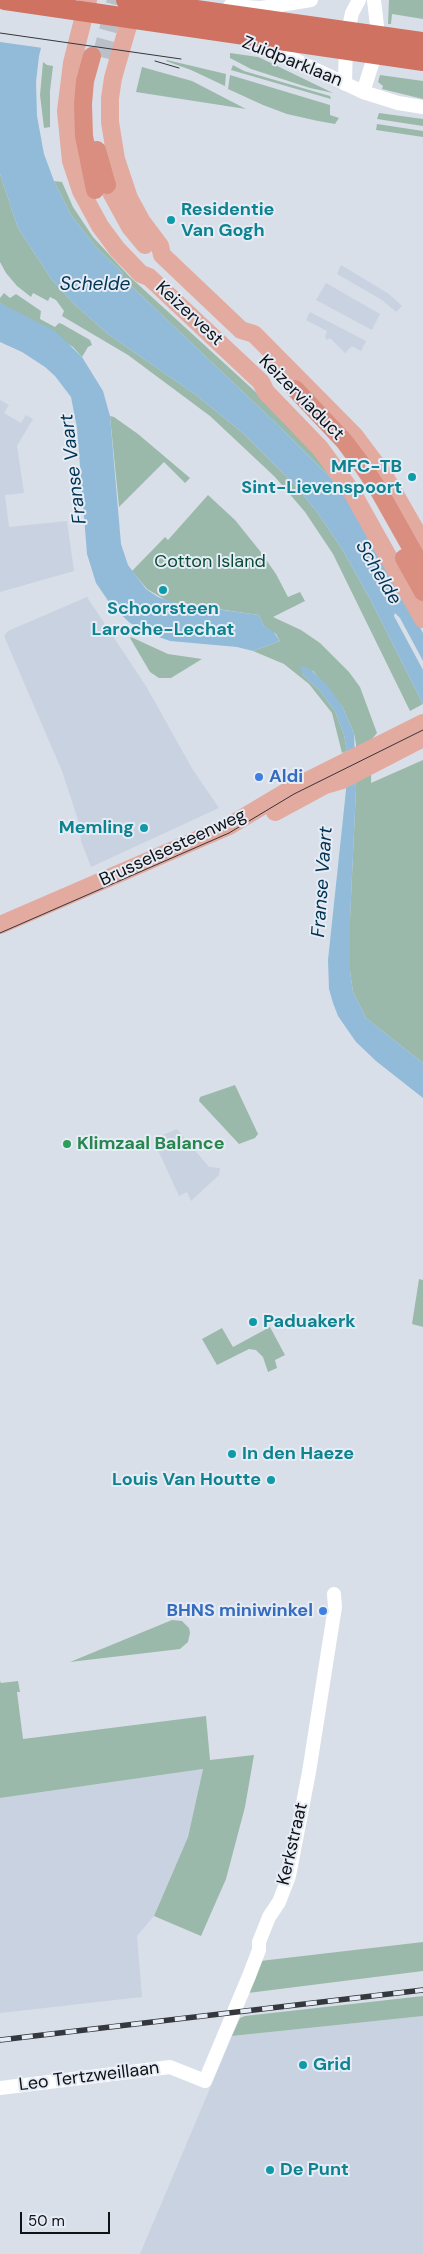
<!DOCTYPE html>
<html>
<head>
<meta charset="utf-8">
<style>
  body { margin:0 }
  #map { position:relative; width:423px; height:2254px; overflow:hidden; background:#d9dfe8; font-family:"DM Sans",sans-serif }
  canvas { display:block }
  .scale { position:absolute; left:20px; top:2212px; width:90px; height:22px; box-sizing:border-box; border:2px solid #101215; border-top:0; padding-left:6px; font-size:15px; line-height:18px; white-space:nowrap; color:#101215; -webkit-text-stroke:4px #e6ecf5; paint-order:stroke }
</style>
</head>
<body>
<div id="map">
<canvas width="423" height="2254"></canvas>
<div class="scale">50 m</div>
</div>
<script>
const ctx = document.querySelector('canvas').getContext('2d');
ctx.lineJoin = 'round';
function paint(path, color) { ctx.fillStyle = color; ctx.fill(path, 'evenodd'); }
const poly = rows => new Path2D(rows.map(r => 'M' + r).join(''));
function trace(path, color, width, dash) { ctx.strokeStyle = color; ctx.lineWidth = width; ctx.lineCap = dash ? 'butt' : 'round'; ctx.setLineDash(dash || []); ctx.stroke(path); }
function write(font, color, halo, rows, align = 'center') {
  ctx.font = font + ' "DM Sans",sans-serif'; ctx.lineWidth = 4; ctx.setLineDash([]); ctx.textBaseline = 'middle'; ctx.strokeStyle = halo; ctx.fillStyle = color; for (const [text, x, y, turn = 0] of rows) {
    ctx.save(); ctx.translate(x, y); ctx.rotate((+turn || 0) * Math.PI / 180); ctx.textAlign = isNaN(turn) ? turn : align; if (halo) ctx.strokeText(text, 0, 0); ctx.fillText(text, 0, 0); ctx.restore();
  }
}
paint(poly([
  [341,265,389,294,402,306,396,312,382,300,337,274],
  [326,283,380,314,372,330,316,300],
  [310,312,366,341,361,351,352,346,345,353,330,338,327,340,325,337,327,331,306,320],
  [0,400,9,405,4,413,21,423,26,415,33,419,17,446,24,493,5,495,9,527,67,521,74,571,0,592],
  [87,597,146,686,193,770,219,808,91,867,81,841,79,823,62,771,4,636,8,631],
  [177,1129,209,1167,220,1168,219,1175,191,1201,187,1192,179,1196,157,1148,155,1138],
  [203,1769,188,1837,154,1916,137,1936,142,1997,0,2013,0,1798],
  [423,2016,423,2254,140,2254,232,2036]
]), '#c8d2e1');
paint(poly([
  [389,0,423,0,423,19,392,14,391,24,388,24],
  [230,53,258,57,271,63,333,93,310,88,251,69,230,58],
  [167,60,226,74,225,86,191,70,166,61],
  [43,62,47,65,53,66,50,91,50,127,44,128,40,95],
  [233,65,244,71,330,96,331,99,231,70],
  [142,67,192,81,246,109,136,92],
  [230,75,330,105,330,115,339,118,335,124,318,121,287,114,263,105,228,89],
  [380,75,423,81,423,99,382,89,383,86,378,82],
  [379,113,423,119,423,126,377,119],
  [377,124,423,131,423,137,376,130],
  [0,174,18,228,52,280,75,305,108,334,196,395,244,434,296,486,317,512,342,549,369,597,423,704,410,711,333,554,305,512,275,477,210,416,128,355,62,316,64,311,56,300,50,297,48,301,33,293,31,297,17,286,6,273,0,262],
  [54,181,62,182,73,207,93,237,129,276,271,406,300,436,360,515,332,479,281,428,123,278,122,272,96,247,71,215],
  [4,293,10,298,16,294,41,311,40,319,55,327,59,323,62,324,90,340,92,345,88,347,82,357,73,347,0,303,0,298],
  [110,416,114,417,138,434,190,478,185,483,164,462,119,507],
  [208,495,235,520,260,551,276,574,288,597,300,592,305,601,273,617,301,630,320,643,349,672,360,687,377,733,372,739,371,783,423,760,423,1063,366,1018,353,992,350,971,350,919,356,789,356,744,354,733,342,706,313,671,302,674,320,691,335,711,344,735,347,751,342,753,332,713,309,684,284,664,253,651,280,641,276,634,264,626,259,615,169,602,147,589,132,571,165,537,168,540],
  [131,637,168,654,202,659,171,678,159,678,150,672,130,638],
  [235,1085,258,1134,255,1138,239,1144,199,1101,200,1097],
  [419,1279,423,1280,423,1327,412,1324],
  [270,1327,285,1355,275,1360,277,1368,268,1372,263,1357,256,1350,249,1349,217,1365,202,1339,222,1328,233,1347],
  [172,1620,182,1621,189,1628,190,1633,188,1642,180,1649,70,1662],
  [0,1681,1,1683,18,1681,20,1692,17,1692,23,1739,206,1716,210,1760,254,1755,245,1807,226,1879,201,1936,154,1916,188,1837,203,1769,0,1798],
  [423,1942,423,1971,248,1993,260,1961],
  [423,1996,423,2016,232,2036,240,2018,245,2016]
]), '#9bb9aa');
paint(poly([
  [47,24,39,56,36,82,37,116,44,154,54,181,71,215,96,247,122,272,123,278,281,428,332,479,360,515,423,633,423,661,400,618,395,613,394,616,423,670,423,704,369,597,342,549,317,512,296,486,244,434,196,395,108,334,75,305,52,280,18,228,0,174,0,35],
  [0,303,55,331,82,357,103,391,110,416,121,544,128,565,146,589,158,597,179,604,259,615,264,626,273,631,280,641,253,651,237,647,170,641,153,635,130,623,111,605,96,583,87,554,77,428,71,397,55,376,45,367,22,352,0,342],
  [300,666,310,669,327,685,342,706,354,733,356,789,350,919,350,971,353,992,366,1018,423,1063,423,1098,376,1061,356,1042,338,1016,333,1003,329,989,328,960,346,790,347,751,344,735,335,711,320,691,302,674]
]), '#92bbd9');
paint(poly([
  [8,0,56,0,43,48,0,42,0,27]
]), '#d9dfe8');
trace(poly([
  [101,57,116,0]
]), '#bbc0c8', 18, [18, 9]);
trace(poly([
  [230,6,261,8,311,0],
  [251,43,289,57,363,92,398,103,423,107],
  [345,84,346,41,352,13,359,0],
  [363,92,372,64,376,40,377,26,374,0],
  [0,2088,170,2067,205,2081,249,1976,259,1950,259,1942,269,1917,279,1902,289,1876,309,1772,335,1607,334,1594]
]), '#fff', 14);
trace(poly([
  [88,0,72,63,66,111,71,161,81,191,100,226,117,249,141,274,149,277,261,382,266,392,320,448,352,492,423,619],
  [134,5,113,78,110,98,110,122,116,159,129,198,142,222,160,246,162,255,241,330,254,334,354,435,384,475,423,543],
  [107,185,130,227,145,245],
  [275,812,325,785,342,780,423,738],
  [0,925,229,826,291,789,423,723]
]), '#e3aaa0', 18);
trace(poly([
  [92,56,85,81,83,104,84,136,95,190],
  [97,150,107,185],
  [295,389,344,441,362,465,378,489,423,569],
  [404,558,423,592]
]), '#da8e80', 18);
trace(poly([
  [5,0,423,61],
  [126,0,423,42]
]), '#d07261', 20);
trace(poly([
  [0,33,181,59],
  [155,61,179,68],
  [0,933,229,833,294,794,423,730]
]), '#34373b', 1);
const rail = poly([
  [0,2040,423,1990]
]);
trace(rail, '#34373b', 5.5);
trace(rail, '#e6ecf5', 4, [11]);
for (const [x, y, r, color] of [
  [171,220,5,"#0f9aa8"],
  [412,477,5,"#0f9aa8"],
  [163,590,5,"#0f9aa8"],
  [259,777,5,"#3f7fe0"],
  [144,828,5,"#0f9aa8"],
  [67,1144,5,"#2e9e5b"],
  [253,1322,5,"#0f9aa8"],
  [232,1454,5,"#0f9aa8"],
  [271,1480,5,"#0f9aa8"],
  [323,1611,5,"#3f7fe0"],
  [303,2065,5,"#0f9aa8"],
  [270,2170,5,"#0f9aa8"]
]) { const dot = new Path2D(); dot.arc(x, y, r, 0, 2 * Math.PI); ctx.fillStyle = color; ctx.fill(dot); trace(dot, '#e6ecf5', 2); }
write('18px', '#101215', '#e6ecf5', [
  ["Zuidparklaan",292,62,22],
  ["Keizervest",189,314,43],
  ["Keizerviaduct",301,398,45],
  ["Brusselsesteenweg",173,848,-25],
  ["Kerkstraat",293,1844,-77],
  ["Leo Tertzweillaan",89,2077,-7]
]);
write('bold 18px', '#0d838f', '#e6ecf5', [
  ["Residentie",181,210],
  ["Van Gogh",181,231],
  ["MFC-TB",402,467,"right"],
  ["Sint-Lievenspoort",402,488,"right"],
  ["Schoorsteen",163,609,"center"],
  ["Laroche-Lechat",163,630,"center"],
  ["Memling",134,828,"right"],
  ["Paduakerk",263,1322],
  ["In den Haeze",242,1454],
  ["Louis Van Houtte",261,1480,"right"],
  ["Grid",313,2065],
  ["De Punt",280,2170]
], 'left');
write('18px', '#084b35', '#e6ecf5', [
  ["Cotton Island",210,562]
]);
write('bold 18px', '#366cbe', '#e6ecf5', [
  ["Aldi",269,777],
  ["BHNS miniwinkel",313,1611,"right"]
], 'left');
write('bold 18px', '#27864d', '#e6ecf5', [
  ["Klimzaal Balance",77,1144]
], 'left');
write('italic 19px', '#003452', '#e6ecf5', [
  ["Schelde",95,285],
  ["Franse Vaart",74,469,-97],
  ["Schelde",378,573,59],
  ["Franse Vaart",323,882,-86]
]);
</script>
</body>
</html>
